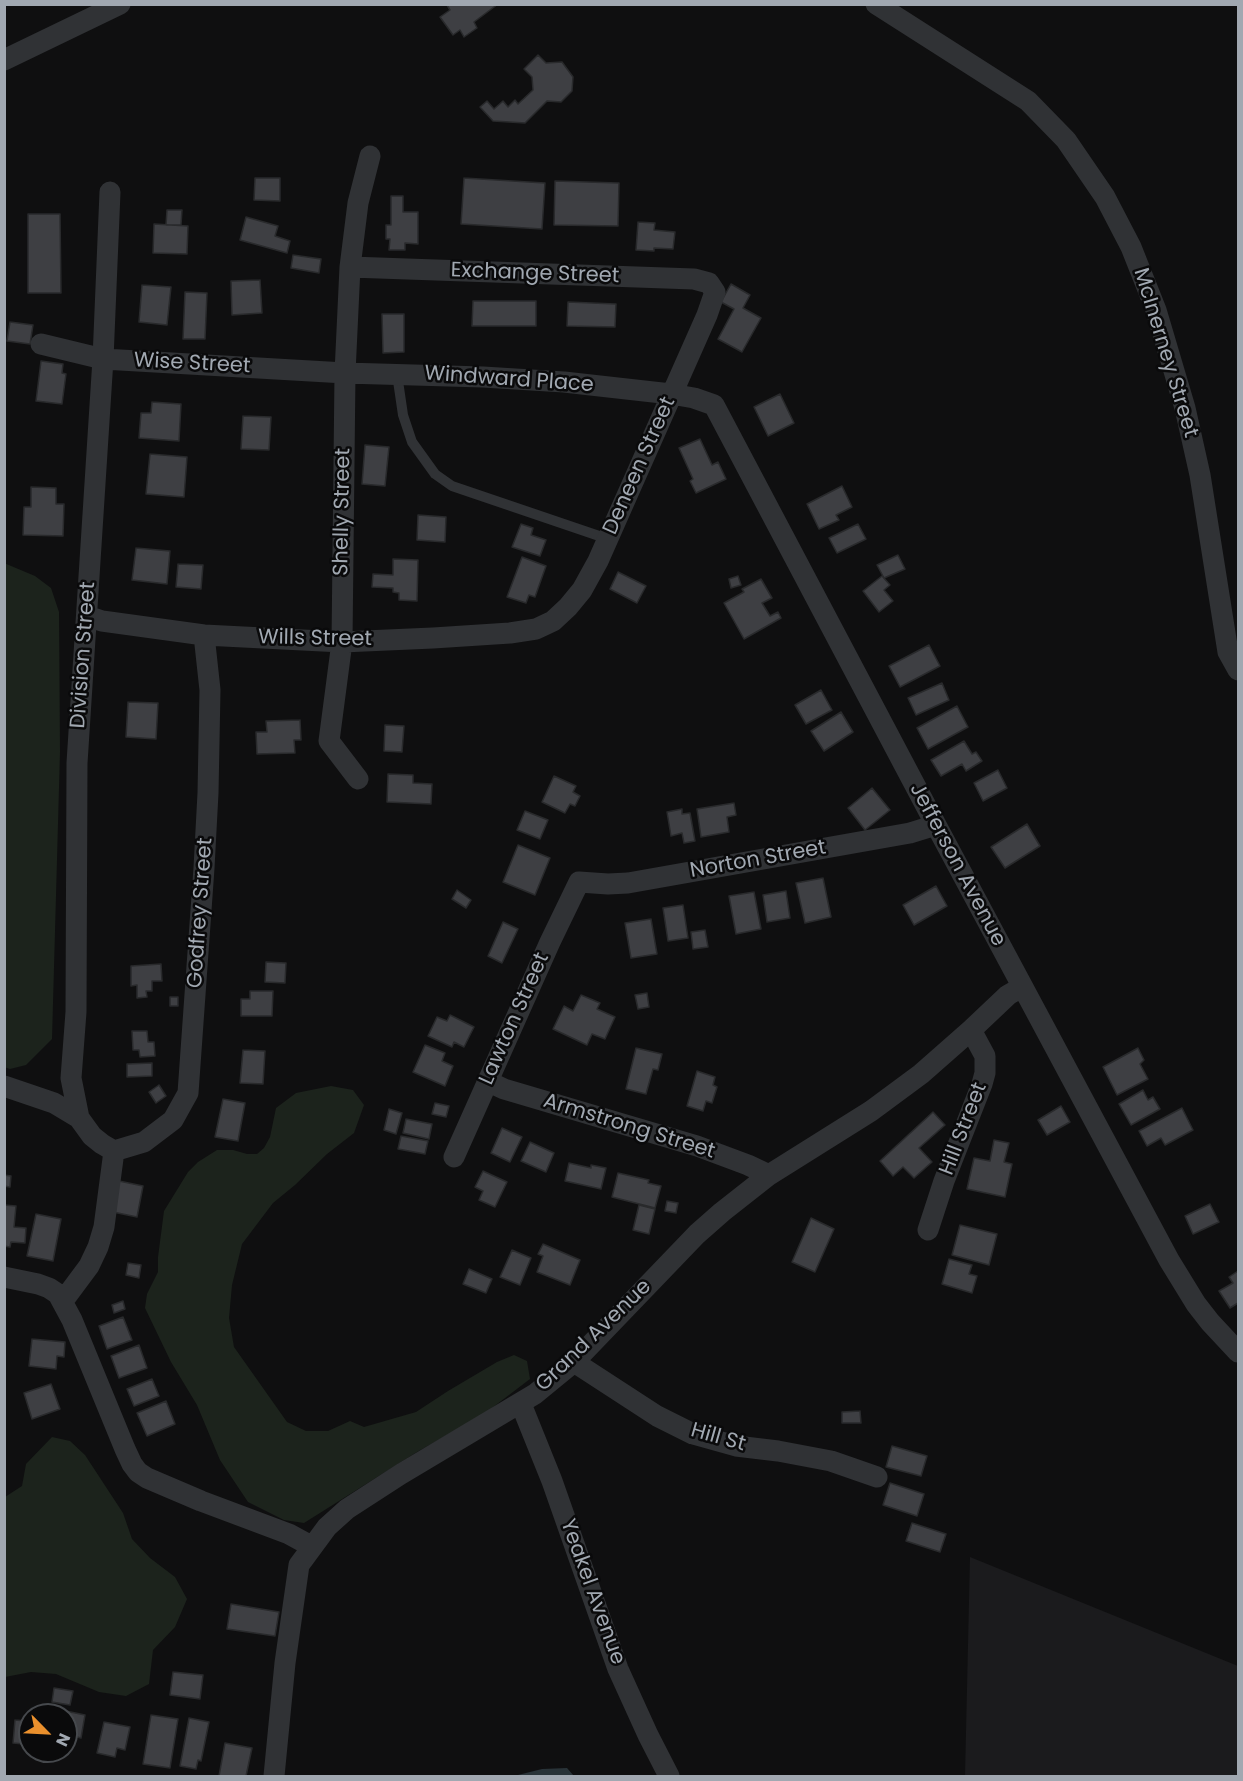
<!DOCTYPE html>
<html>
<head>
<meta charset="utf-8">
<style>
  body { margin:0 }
  #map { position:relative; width:1243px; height:1781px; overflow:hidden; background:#0f0f10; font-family:Poppins,sans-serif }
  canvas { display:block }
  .frame { position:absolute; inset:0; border:6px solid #a1a8b1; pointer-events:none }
  .north { position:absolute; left:18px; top:1703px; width:60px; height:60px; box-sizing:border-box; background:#0a0a0b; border:2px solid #46494d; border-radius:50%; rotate:114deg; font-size:16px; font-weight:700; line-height:24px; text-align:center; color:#a1a8b1 }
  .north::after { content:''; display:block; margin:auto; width:21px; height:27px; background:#ea902d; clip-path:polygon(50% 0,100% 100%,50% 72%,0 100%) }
</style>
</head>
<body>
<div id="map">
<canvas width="1243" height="1781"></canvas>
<div class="frame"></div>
<div class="north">N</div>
</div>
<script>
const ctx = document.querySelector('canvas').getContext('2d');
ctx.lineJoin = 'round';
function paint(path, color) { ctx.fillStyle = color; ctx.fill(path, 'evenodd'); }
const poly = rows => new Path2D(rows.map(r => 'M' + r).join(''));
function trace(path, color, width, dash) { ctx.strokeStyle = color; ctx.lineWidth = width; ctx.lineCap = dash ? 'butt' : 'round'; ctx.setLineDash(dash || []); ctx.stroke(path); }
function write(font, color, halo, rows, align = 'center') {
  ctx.font = font + ' Poppins,sans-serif'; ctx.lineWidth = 5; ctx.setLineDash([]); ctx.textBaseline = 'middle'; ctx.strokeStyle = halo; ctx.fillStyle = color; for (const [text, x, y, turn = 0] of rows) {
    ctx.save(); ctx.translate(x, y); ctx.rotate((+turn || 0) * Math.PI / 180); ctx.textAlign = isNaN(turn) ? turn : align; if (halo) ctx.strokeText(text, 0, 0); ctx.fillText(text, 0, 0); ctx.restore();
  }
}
paint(poly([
  [970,1557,1238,1666,1238,1776,965,1776]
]), '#1b1b1d');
paint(poly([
  [4,563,35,576,51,588,59,612,60,752,52,1039,26,1065,10,1069,4,1067],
  [331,1086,353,1090,364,1105,354,1133,327,1154,295,1185,273,1203,242,1244,232,1285,229,1318,234,1347,287,1422,306,1431,328,1431,350,1421,364,1427,416,1412,448,1391,497,1362,514,1355,527,1361,530,1379,484,1414,417,1452,304,1523,284,1520,248,1502,220,1460,197,1405,171,1362,145,1308,147,1294,158,1272,158,1257,164,1211,188,1172,198,1162,217,1150,233,1150,247,1154,257,1154,264,1148,270,1137,276,1108,296,1093],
  [52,1437,70,1441,85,1455,123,1513,132,1539,150,1558,175,1577,187,1599,175,1627,153,1650,149,1684,126,1696,99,1692,56,1674,31,1672,5,1677,5,1497,22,1486,26,1464]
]), '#1c231c');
paint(poly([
  [567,1768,574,1776,514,1776,542,1769]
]), '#293338');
const building = poly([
  [448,4,498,4,474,22,477,28,464,37,460,30,453,35,440,17,450,10,447,5,448,4],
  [538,55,546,63,562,62,573,77,572,91,561,102,547,101,525,123,493,121,480,107,487,101,494,109,503,101,508,107,515,100,518,104,533,90,532,77,524,69,538,55],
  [255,178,280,178,280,201,254,200,255,178],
  [464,178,545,183,542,229,461,224,464,178],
  [555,181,619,183,618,226,554,225,555,181],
  [391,196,403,196,403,212,418,212,418,244,405,243,405,250,389,250,390,239,386,239,386,225,391,225,391,196],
  [167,210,182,210,181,225,166,225,167,210],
  [28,214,60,214,61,293,28,293,28,214],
  [246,217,278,226,275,236,290,241,287,253,240,240,246,217],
  [638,222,655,223,654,230,675,232,673,249,654,248,654,251,636,250,638,222],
  [154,224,188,226,187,254,153,253,154,224],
  [293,255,321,259,319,273,291,268,293,255],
  [260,280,262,313,232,315,231,281,260,280],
  [731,284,750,295,743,308,761,318,742,352,718,339,734,309,721,302,731,284],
  [142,285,171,287,167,325,139,322,142,285],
  [185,292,207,293,205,339,183,339,185,292],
  [473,301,536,301,536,326,472,326,473,301],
  [568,302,616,304,615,327,567,326,568,302],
  [382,314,404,314,404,352,383,353,382,314],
  [10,322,33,325,30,344,7,341,10,322],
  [41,361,63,364,62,373,66,374,62,404,36,401,41,361],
  [780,394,794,423,768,436,754,407,780,394],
  [152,402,181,404,179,441,139,438,141,413,151,413,152,402],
  [243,416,271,417,269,450,241,449,243,416],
  [700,439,712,465,718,462,726,479,696,493,690,481,693,479,679,448,700,439],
  [365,445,389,447,385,486,362,484,365,445],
  [150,454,187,457,184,497,146,494,150,454],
  [842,486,852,507,836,515,839,520,819,529,807,504,842,486],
  [31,487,56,488,56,504,64,504,63,536,23,535,24,507,31,507,31,487],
  [418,515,446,517,445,542,417,540,418,515],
  [521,524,533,528,531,535,546,540,540,556,512,547,521,524],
  [858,524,866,539,837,553,829,538,858,524],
  [136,548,170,551,167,584,132,580,136,548],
  [898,555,905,569,884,578,877,565,898,555],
  [522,557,546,566,535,597,529,595,526,603,507,597,522,557],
  [393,559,418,560,417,601,399,600,399,593,393,592,393,588,372,587,373,574,393,575,393,559],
  [178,564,203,565,201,589,176,587,178,564],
  [618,572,646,586,637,603,610,589,618,572],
  [738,576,741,585,731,588,729,579,738,576],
  [882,576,890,585,884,590,893,601,879,612,863,591,882,576],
  [761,579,772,598,762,603,770,616,778,612,781,618,744,639,724,603,744,592,742,589,761,579],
  [929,645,940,666,900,687,889,666,929,645],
  [942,683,949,700,916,715,908,698,942,683],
  [821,690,832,710,806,724,795,705,821,690],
  [128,702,158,703,156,739,126,737,128,702],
  [957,706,968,727,928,749,917,728,957,706],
  [841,712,853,732,824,751,811,731,841,712],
  [300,720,301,740,294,740,295,753,257,754,256,732,267,732,266,721,300,720],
  [385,725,404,726,402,752,384,751,385,725],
  [964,741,972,754,976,752,982,761,966,771,962,764,941,776,931,760,964,741],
  [998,770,1007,788,983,801,974,783,998,770],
  [388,774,413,775,413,783,432,784,431,804,387,802,388,774],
  [554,776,576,786,573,792,580,796,575,806,570,804,565,813,542,802,554,776],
  [872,788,890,810,865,830,848,808,872,788],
  [734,803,736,815,727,817,729,832,701,837,697,809,734,803],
  [682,809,682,814,690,813,695,841,684,843,682,833,671,836,667,812,682,809],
  [525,811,548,820,540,839,517,830,525,811],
  [1027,824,1040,846,1005,868,991,847,1027,824],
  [518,845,550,858,535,895,503,882,518,845],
  [823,878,831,917,805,923,796,883,823,878],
  [936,886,947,906,914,925,903,905,936,886],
  [457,890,471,900,466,908,452,899,457,890],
  [786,891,790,918,767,922,763,895,786,891],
  [754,892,761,929,736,934,729,896,754,892],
  [683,905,688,938,668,941,663,908,683,905],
  [651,919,657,954,631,958,625,923,651,919],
  [503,922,518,929,502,963,488,956,503,922],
  [705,930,708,947,693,949,691,932,705,930],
  [266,962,286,963,285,983,265,982,266,962],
  [161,964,162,981,152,981,152,991,146,991,147,997,137,998,137,985,131,986,131,966,161,964],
  [250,991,273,991,272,1016,241,1016,241,999,250,999,250,991],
  [647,993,649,1007,638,1009,635,995,647,993],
  [581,995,600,1003,597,1009,615,1017,605,1039,592,1034,587,1045,553,1029,564,1006,573,1011,581,995],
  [170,997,178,997,178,1006,170,1006,170,997],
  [450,1015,474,1027,464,1047,454,1042,452,1047,428,1036,437,1017,447,1021,450,1015],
  [132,1031,147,1031,148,1042,154,1042,155,1056,140,1057,139,1050,133,1050,132,1031],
  [425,1045,445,1053,442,1061,453,1066,445,1086,413,1072,425,1045],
  [636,1048,662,1054,658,1070,653,1069,646,1094,626,1089,636,1048],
  [1138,1048,1144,1060,1140,1064,1148,1079,1117,1095,1103,1067,1138,1048],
  [243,1050,265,1051,263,1084,240,1083,243,1050],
  [152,1063,152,1076,127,1077,127,1064,152,1063],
  [697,1071,715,1077,713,1085,717,1087,712,1103,706,1101,703,1111,687,1106,697,1071],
  [159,1085,166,1096,156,1103,149,1092,159,1085],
  [1143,1090,1148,1100,1153,1097,1160,1109,1131,1125,1119,1104,1143,1090],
  [223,1099,245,1103,238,1141,215,1137,223,1099],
  [435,1103,449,1106,446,1117,432,1114,435,1103],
  [1061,1106,1070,1122,1047,1135,1038,1120,1061,1106],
  [1182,1108,1193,1130,1165,1145,1161,1138,1147,1146,1139,1131,1182,1108],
  [389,1109,402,1113,396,1134,384,1130,389,1109],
  [933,1112,945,1125,919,1148,932,1162,914,1178,903,1167,893,1176,880,1161,933,1112],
  [406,1119,432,1124,429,1139,403,1133,406,1119],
  [502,1128,522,1137,510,1162,491,1153,502,1128],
  [401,1136,428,1141,425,1154,398,1149,401,1136],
  [994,1140,1009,1143,1004,1162,1012,1164,1005,1197,967,1189,974,1158,990,1161,994,1140],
  [530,1142,554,1153,546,1172,521,1161,530,1142],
  [569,1163,591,1168,591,1165,606,1168,601,1189,565,1181,569,1163],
  [483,1171,507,1182,495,1207,479,1200,483,1191,475,1187,483,1171],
  [618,1173,649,1180,648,1183,661,1186,655,1208,612,1197,618,1173],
  [4,1175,11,1176,10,1187,4,1186,4,1175],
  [119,1181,143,1186,137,1217,113,1212,119,1181],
  [667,1201,678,1203,676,1213,665,1211,667,1201],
  [1210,1204,1219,1222,1193,1234,1185,1216,1210,1204],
  [4,1205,16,1206,14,1227,26,1228,25,1243,11,1242,10,1247,4,1246,4,1205],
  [639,1205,655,1209,649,1234,633,1230,639,1205],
  [36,1214,61,1219,53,1261,27,1256,36,1214],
  [811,1218,834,1229,815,1272,792,1262,811,1218],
  [960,1225,997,1234,989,1265,952,1255,960,1225],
  [543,1244,580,1260,570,1285,537,1272,543,1256,538,1254,543,1244],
  [512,1250,531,1258,520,1285,500,1277,512,1250],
  [949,1259,972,1265,969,1274,977,1276,972,1293,942,1284,949,1259],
  [128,1263,141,1265,139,1278,126,1275,128,1263],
  [469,1269,492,1279,486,1293,463,1284,469,1269],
  [1238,1271,1238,1303,1230,1308,1219,1291,1233,1283,1229,1277,1238,1271],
  [123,1301,125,1309,114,1313,112,1305,123,1301],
  [123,1317,132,1340,107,1349,99,1326,123,1317],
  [32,1339,65,1342,64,1357,57,1356,56,1369,29,1366,32,1339],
  [139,1345,147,1368,119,1378,111,1356,139,1345],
  [152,1379,159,1396,134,1406,127,1389,152,1379],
  [51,1384,60,1409,32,1419,24,1393,51,1384],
  [166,1401,175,1424,147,1436,137,1413,166,1401],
  [860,1411,861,1423,842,1423,842,1412,860,1411],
  [892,1446,927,1456,921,1476,886,1467,892,1446],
  [890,1483,924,1494,917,1516,883,1505,890,1483],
  [912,1523,946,1534,940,1552,906,1541,912,1523],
  [231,1604,279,1612,275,1636,227,1629,231,1604],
  [173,1672,203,1675,200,1699,170,1695,173,1672],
  [54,1688,73,1691,70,1705,52,1702,54,1688],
  [61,1710,85,1715,81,1738,73,1736,72,1744,66,1743,66,1715,61,1715,61,1710],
  [151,1715,178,1719,170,1768,143,1764,151,1715],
  [189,1718,209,1722,201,1761,198,1760,196,1769,180,1766,189,1718],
  [15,1720,27,1721,24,1744,13,1743,15,1720],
  [104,1722,130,1727,125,1750,117,1748,115,1757,97,1753,104,1722],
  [225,1743,252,1748,246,1776,219,1776,225,1743]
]);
paint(building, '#3e3f43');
trace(building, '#292a2c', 1.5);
trace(poly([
  [397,374,403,415,412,442,435,474,452,486,608,539]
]), '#303235', 10);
trace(poly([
  [876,4,1028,101,1066,140,1105,197,1131,247,1156,310,1185,408,1200,475,1228,652,1238,670],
  [4,60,120,4],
  [41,344,103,359,345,373,483,377,564,382,671,394,694,398,714,405,936,825,1169,1260,1196,1304,1210,1322,1238,1352],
  [87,616,102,621,204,635,342,642,433,638,510,633,536,629,553,621,568,607,582,590,598,561,707,315,715,292,709,283,694,279,350,267],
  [358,779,329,741,342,642,345,373,350,267,358,203,370,156],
  [487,1081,504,1089,697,1146,748,1165,769,1175],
  [4,1086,54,1103,79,1118,92,1136,102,1144,114,1151,144,1142,173,1120,188,1093,204,868,208,793,210,690,204,635],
  [79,1118,71,1078,76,1012,77,763,103,359,110,192],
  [454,1157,550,942,579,882,608,884,628,883,910,833,936,825],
  [928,1230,944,1181,982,1084,985,1073,985,1056,971,1030],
  [4,1277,38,1284,49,1288,58,1294,72,1320,125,1449,132,1464,138,1472,147,1478,201,1501,289,1534,311,1546],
  [63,1301,89,1266,98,1247,104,1227,114,1151],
  [574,1362,657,1416,693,1434,736,1446,778,1451,831,1461,877,1477],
  [521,1404,552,1481,618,1669,648,1735,669,1776],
  [274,1776,285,1663,299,1565,327,1527,347,1509,401,1474,535,1394,574,1362,697,1234,722,1212,769,1175,871,1111,921,1074,971,1030,1008,995,1022,987]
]), '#303235', 21);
write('21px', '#a1a8b1', '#0a0a0b', [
  ["Exchange Street",535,274,2],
  ["McInerney Street",1165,353,73],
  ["Wise Street",192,364,3],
  ["Windward Place",509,380,4],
  ["Deneen Street",640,466,-66],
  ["Shelly Street",343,512,-89],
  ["Wills Street",315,639,1],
  ["Division Street",84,655,-86],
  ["Norton Street",758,860,-10],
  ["Jefferson Avenue",957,865,62],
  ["Godfrey Street",201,913,-86],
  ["Lawton Street",515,1019,-66],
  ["Armstrong Street",629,1127,17],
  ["Hill Street",964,1129,-69],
  ["Grand Avenue",594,1336,-44],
  ["Hill St",718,1438,16],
  ["Yeakel Avenue",592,1592,70]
]);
</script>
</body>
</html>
